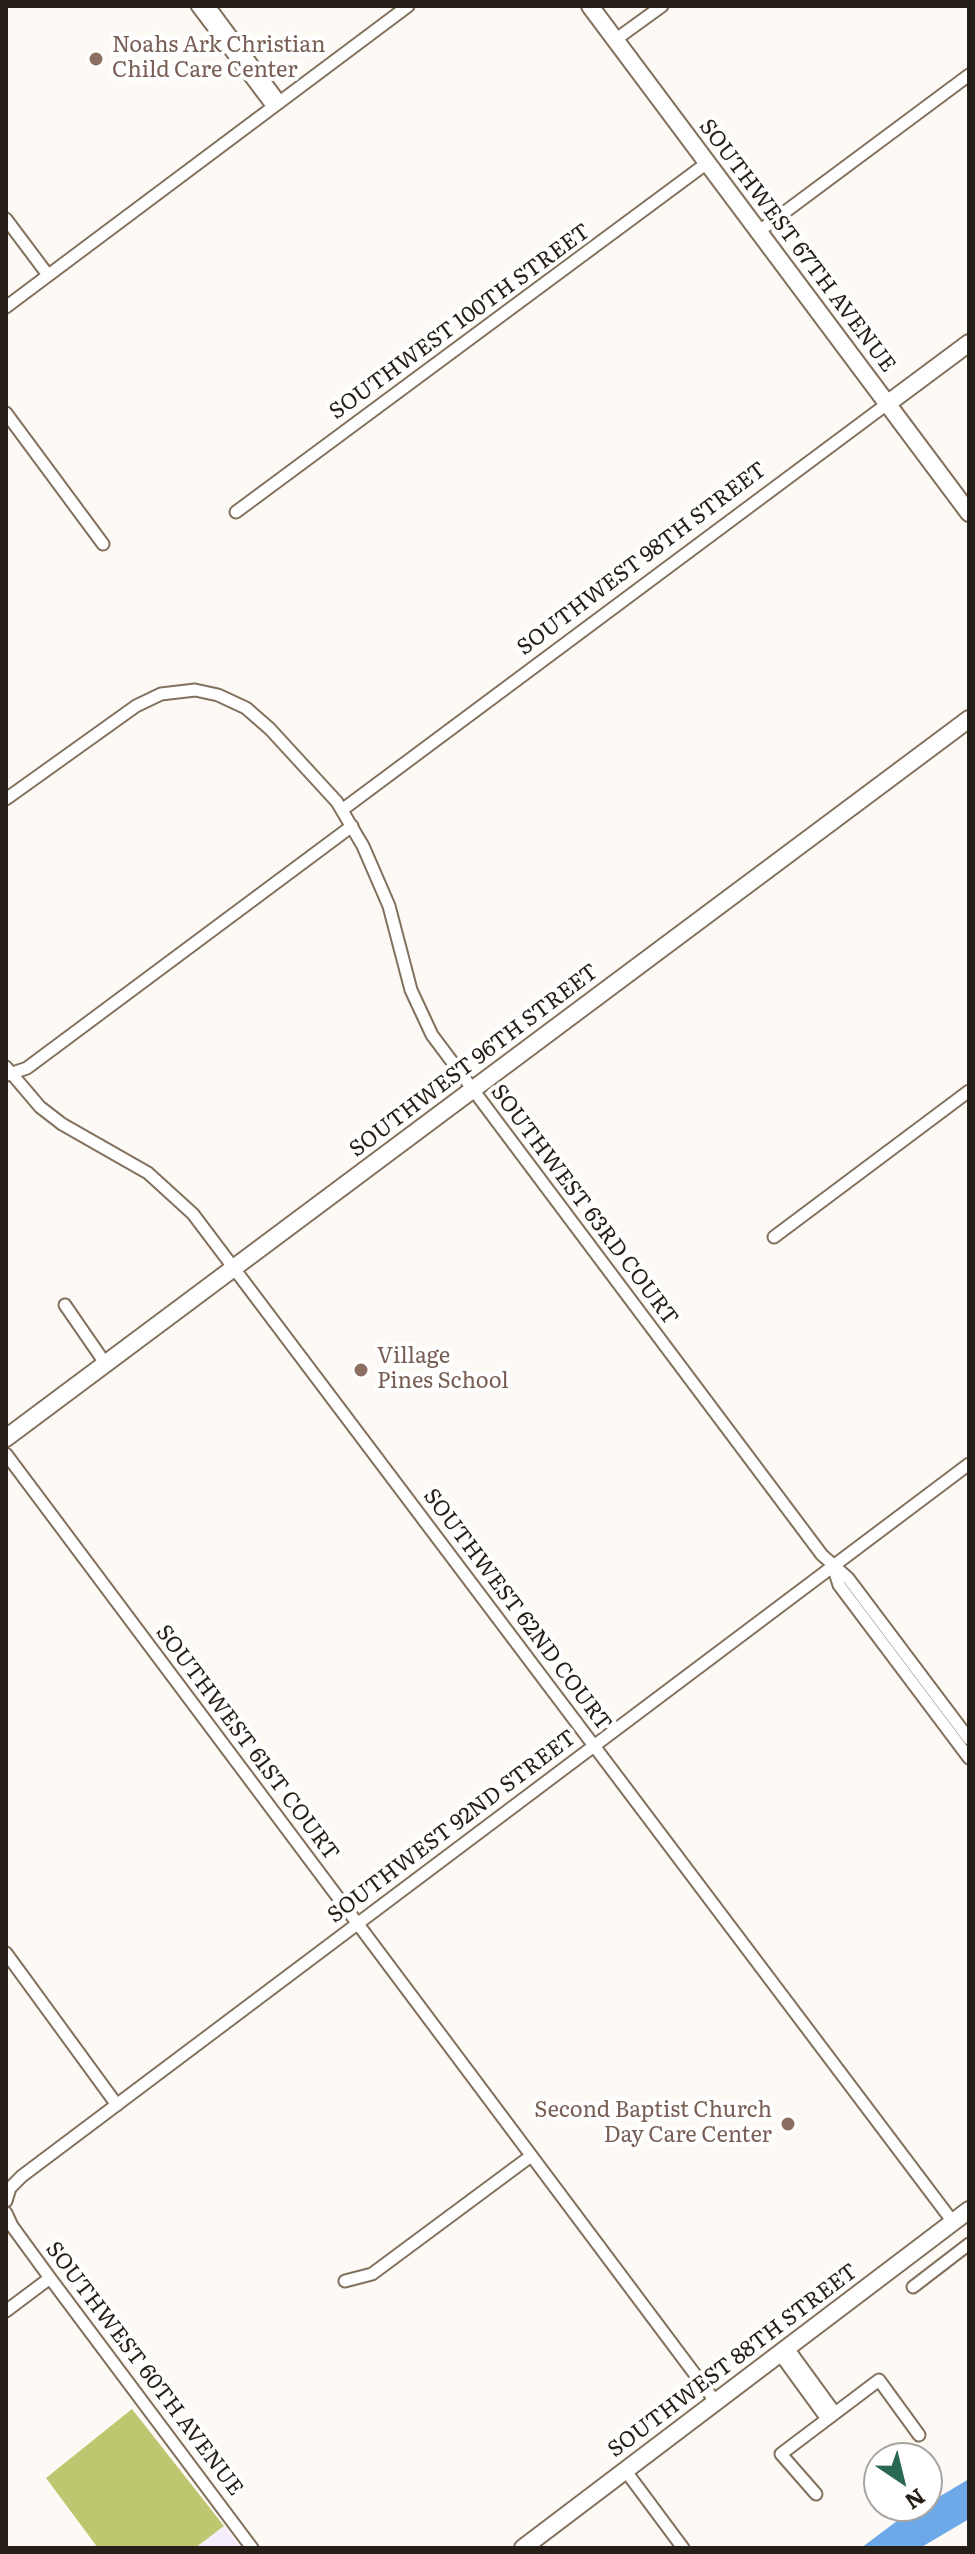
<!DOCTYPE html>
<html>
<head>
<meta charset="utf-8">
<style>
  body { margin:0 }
  #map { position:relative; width:975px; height:2554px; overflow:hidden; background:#fdf9f5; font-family:Literata,serif }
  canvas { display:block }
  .frame { position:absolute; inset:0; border:8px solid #261f17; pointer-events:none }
  .north { position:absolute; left:863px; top:2442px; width:80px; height:80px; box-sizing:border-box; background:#fff; border:2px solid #a8a5a2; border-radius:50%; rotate:145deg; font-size:22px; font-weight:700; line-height:32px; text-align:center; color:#261f17 }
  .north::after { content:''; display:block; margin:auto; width:28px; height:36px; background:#296854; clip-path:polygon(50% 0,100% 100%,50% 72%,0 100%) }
</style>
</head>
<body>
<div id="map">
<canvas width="975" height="2554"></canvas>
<div class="frame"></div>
<div class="north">N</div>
</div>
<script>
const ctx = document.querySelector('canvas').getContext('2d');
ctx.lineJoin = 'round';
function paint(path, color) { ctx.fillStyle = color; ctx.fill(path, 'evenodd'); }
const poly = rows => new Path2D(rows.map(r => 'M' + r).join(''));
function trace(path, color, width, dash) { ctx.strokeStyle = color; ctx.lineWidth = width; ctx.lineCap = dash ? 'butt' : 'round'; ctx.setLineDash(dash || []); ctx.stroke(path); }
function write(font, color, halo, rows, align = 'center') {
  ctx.font = font + ' Literata,serif'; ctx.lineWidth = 8; ctx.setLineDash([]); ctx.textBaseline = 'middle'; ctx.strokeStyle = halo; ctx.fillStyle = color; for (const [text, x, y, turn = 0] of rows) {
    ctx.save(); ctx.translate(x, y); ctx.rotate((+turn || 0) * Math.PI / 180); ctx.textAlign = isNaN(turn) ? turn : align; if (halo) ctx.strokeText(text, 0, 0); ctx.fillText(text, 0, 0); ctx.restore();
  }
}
paint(poly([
  [224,2526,241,2548,195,2548]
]), '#f5ecfd');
paint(poly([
  [132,2409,224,2526,195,2548,98,2548,46,2478]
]), '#bec76f');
paint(poly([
  [969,2479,969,2519,920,2548,861,2548,897,2521,927,2506,927,2504]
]), '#6da9e9');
const street = poly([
  [197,6,273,107],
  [209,6,280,102],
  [615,40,662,6],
  [6,219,48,275],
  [758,232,969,75],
  [6,307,408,6],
  [6,413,103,544],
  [236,512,707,163],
  [6,799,136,706,161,694,195,690,218,695,246,708,270,729,337,802,363,846,389,906,411,990,432,1035,822,1555,848,1578,969,1739],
  [342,810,887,404],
  [6,1067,40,1107,62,1124,148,1173,193,1214,953,2222],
  [7,1075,27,1068,352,826],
  [774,1237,969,1091],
  [65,1305,105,1363],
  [6,1454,715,2401],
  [833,1566,839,1585,969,1758],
  [6,1953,117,2105],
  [6,2201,10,2188,22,2176,969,1464],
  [6,2213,12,2226,50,2278,252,2548],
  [345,2281,372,2274,531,2156],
  [913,2287,969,2244],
  [6,2311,50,2278],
  [787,2347,835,2413],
  [779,2353,827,2419],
  [625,2470,683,2548],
  [816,2494,781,2454,879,2380,919,2435]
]);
const secondary = poly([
  [590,6,969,513],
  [887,404,969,343],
  [6,1438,969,719],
  [523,2548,969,2210]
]);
trace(street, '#82715d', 15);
trace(secondary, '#82715d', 20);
trace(street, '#fff', 11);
trace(secondary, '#fff', 16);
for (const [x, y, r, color] of [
  [96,59,8,"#8d6e63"],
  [361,1370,8,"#8d6e63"],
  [788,2124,8,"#8d6e63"]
]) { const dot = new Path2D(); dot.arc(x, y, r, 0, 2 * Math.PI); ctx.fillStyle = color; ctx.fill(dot); trace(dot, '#fff', 3); }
write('22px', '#785e54', '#fff', [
  ["Noahs Ark Christian",112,46],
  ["Child Care Center",112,71],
  ["Village",377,1357],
  ["Pines School",377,1382],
  ["Second Baptist Church",772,2111,"right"],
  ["Day Care Center",772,2136,"right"]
], 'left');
write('22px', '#261f17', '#fff', [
  ["SOUTHWEST 67TH AVENUE",797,246,53],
  ["SOUTHWEST 100TH STREET",460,322,-36],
  ["SOUTHWEST 98TH STREET",642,559,-37],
  ["SOUTHWEST 96TH STREET",474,1061,-37],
  ["SOUTHWEST 63RD COURT",584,1205,53],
  ["SOUTHWEST 62ND COURT",517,1610,53],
  ["SOUTHWEST 61ST COURT",247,1743,53],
  ["SOUTHWEST 92ND STREET",452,1827,-37],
  ["SOUTHWEST 88TH STREET",733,2361,-37],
  ["SOUTHWEST 60TH AVENUE",144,2369,53]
]);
</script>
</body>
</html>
